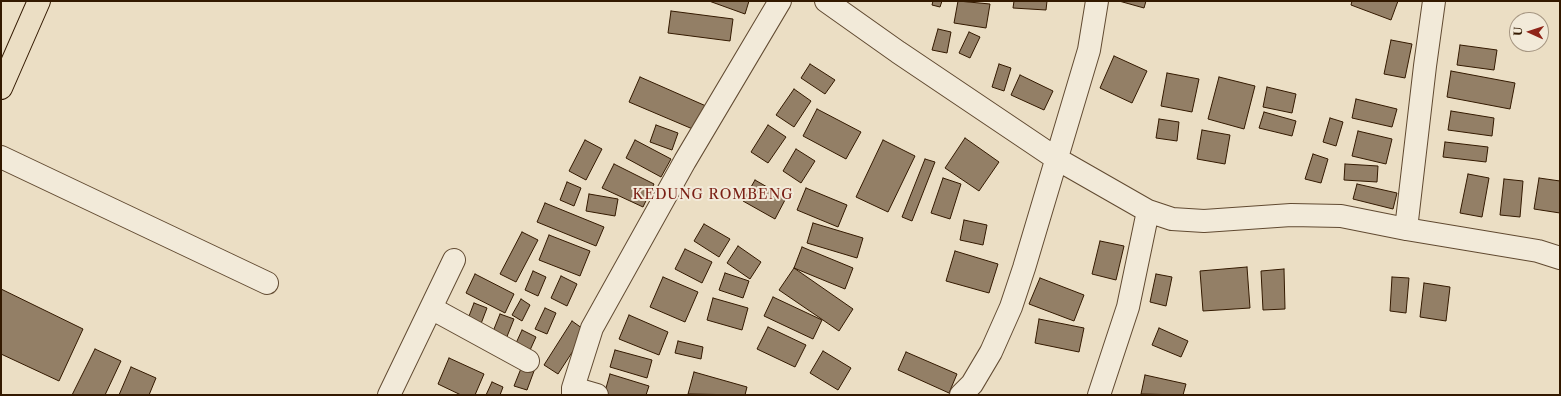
<!DOCTYPE html>
<html>
<head>
<meta charset="utf-8">
<style>
  body { margin:0 }
  #map { position:relative; width:1561px; height:396px; overflow:hidden; background:#ebdec4; font-family:"Libre Caslon Text",serif }
  canvas { display:block }
  .frame { position:absolute; inset:0; border:2px solid #331900; pointer-events:none }
  .north { position:absolute; left:1509px; top:12px; width:40px; height:40px; box-sizing:border-box; background:#f2ead9; border:1px solid #a69682; border-radius:50%; rotate:273deg; font-size:11px; font-weight:700; line-height:16px; text-align:center; color:#331900 }
  .north::after { content:''; display:block; margin:auto; width:14px; height:18px; background:#8f2418; clip-path:polygon(50% 0,100% 100%,50% 72%,0 100%) }
</style>
</head>
<body>
<div id="map">
<canvas width="1561" height="396"></canvas>
<div class="frame"></div>
<div class="north">U</div>
</div>
<script>
const ctx = document.querySelector('canvas').getContext('2d');
ctx.lineJoin = 'round';
function paint(path, color) { ctx.fillStyle = color; ctx.fill(path, 'evenodd'); }
const poly = rows => new Path2D(rows.map(r => 'M' + r).join(''));
function trace(path, color, width, dash) { ctx.strokeStyle = color; ctx.lineWidth = width; ctx.lineCap = dash ? 'butt' : 'round'; ctx.setLineDash(dash || []); ctx.stroke(path); }
function write(font, color, halo, rows, align = 'center') {
  ctx.font = font + ' "Libre Caslon Text",serif'; ctx.lineWidth = 4; ctx.setLineDash([]); ctx.textBaseline = 'middle'; ctx.strokeStyle = halo; ctx.fillStyle = color; for (const [text, x, y, turn = 0] of rows) {
    ctx.save(); ctx.translate(x, y); ctx.rotate((+turn || 0) * Math.PI / 180); ctx.textAlign = isNaN(turn) ? turn : align; if (halo) ctx.strokeText(text, 0, 0); ctx.fillText(text, 0, 0); ctx.restore();
  }
}
const building = poly([
  [709,1,749,1,745,14,709,1],
  [933,1,942,1,940,7,932,5,933,1],
  [958,1,990,4,986,28,954,23,958,1],
  [1014,1,1047,1,1046,10,1013,8,1014,1],
  [1119,1,1146,1,1144,8,1119,1],
  [1352,1,1398,1,1391,20,1351,5,1352,1],
  [671,11,733,19,730,41,668,33,671,11],
  [938,29,951,32,947,53,932,50,938,29],
  [969,32,980,37,970,58,959,53,969,32],
  [1391,40,1412,44,1405,78,1384,74,1391,40],
  [1460,45,1497,50,1494,70,1457,65,1460,45],
  [1114,56,1147,71,1132,103,1100,88,1114,56],
  [810,64,835,80,825,94,801,78,810,64],
  [999,64,1011,68,1004,91,992,87,999,64],
  [1451,71,1515,83,1510,109,1447,97,1451,71],
  [1167,73,1199,79,1192,112,1161,106,1167,73],
  [1020,75,1053,91,1044,110,1011,95,1020,75],
  [640,77,706,106,695,130,629,102,640,77],
  [1219,77,1255,86,1244,129,1208,119,1219,77],
  [1267,87,1296,94,1292,113,1263,107,1267,87],
  [794,89,811,101,794,127,776,115,794,89],
  [1356,99,1397,109,1392,127,1352,118,1356,99],
  [817,109,861,132,846,159,803,136,817,109],
  [1451,111,1494,118,1492,136,1448,130,1451,111],
  [1264,112,1296,121,1292,136,1259,128,1264,112],
  [1330,118,1343,122,1336,146,1323,142,1330,118],
  [1159,119,1179,122,1177,141,1156,138,1159,119],
  [656,125,678,133,672,150,650,142,656,125],
  [768,125,786,137,768,163,751,152,768,125],
  [1202,130,1230,135,1225,164,1197,159,1202,130],
  [1358,131,1392,139,1386,164,1352,156,1358,131],
  [965,138,999,162,979,191,945,168,965,138],
  [585,140,602,149,586,180,569,171,585,140],
  [635,140,671,159,661,177,626,158,635,140],
  [883,140,915,156,888,212,856,197,883,140],
  [1445,142,1488,147,1486,162,1443,157,1445,142],
  [796,149,815,161,801,183,783,171,796,149],
  [1313,154,1328,159,1321,183,1305,179,1313,154],
  [925,159,935,162,912,221,902,217,925,159],
  [614,164,654,184,643,207,602,188,614,164],
  [1345,164,1378,166,1377,182,1344,180,1345,164],
  [1468,174,1489,178,1482,217,1460,213,1468,174],
  [943,178,961,184,950,219,931,213,943,178],
  [1539,178,1560,181,1560,213,1534,209,1539,178],
  [1504,179,1523,181,1520,217,1500,215,1504,179],
  [755,180,786,198,775,219,743,201,755,180],
  [567,182,581,188,574,206,560,200,567,182],
  [1357,184,1397,193,1393,209,1353,199,1357,184],
  [806,188,847,205,838,227,797,210,806,188],
  [589,194,618,199,615,216,586,211,589,194],
  [545,203,604,227,596,246,537,222,545,203],
  [964,220,987,225,983,245,960,240,964,220],
  [813,223,863,238,857,258,807,243,813,223],
  [704,224,730,239,719,257,694,241,704,224],
  [522,232,538,240,516,282,500,274,522,232],
  [549,235,590,251,580,276,539,260,549,235],
  [1100,241,1124,246,1116,280,1092,274,1100,241],
  [738,246,761,262,750,279,727,263,738,246],
  [802,247,853,268,845,289,794,268,802,247],
  [685,249,712,262,702,283,675,269,685,249],
  [955,251,998,264,989,293,946,281,955,251],
  [1247,267,1250,308,1203,311,1200,271,1247,267],
  [794,268,853,309,839,331,779,290,794,268],
  [1284,269,1285,309,1263,310,1261,271,1284,269],
  [533,271,546,277,538,296,525,290,533,271],
  [725,273,749,281,743,298,719,290,725,273],
  [475,274,514,294,505,313,466,293,475,274],
  [1156,274,1172,277,1166,306,1150,302,1156,274],
  [561,276,577,284,567,306,551,298,561,276],
  [663,277,698,292,685,322,650,307,663,277],
  [1392,277,1409,278,1406,313,1390,311,1392,277],
  [1040,278,1084,295,1074,321,1029,304,1040,278],
  [1424,283,1450,287,1446,321,1420,317,1424,283],
  [1,289,83,329,59,381,1,354,1,289],
  [773,297,822,320,813,339,764,316,773,297],
  [713,298,748,308,742,330,707,320,713,298],
  [521,299,530,305,522,321,512,315,521,299],
  [474,303,487,308,479,329,466,324,474,303],
  [545,308,556,313,547,334,535,329,545,308],
  [500,314,514,319,504,344,490,339,500,314],
  [629,315,668,332,659,355,619,339,629,315],
  [1039,319,1084,328,1079,352,1035,343,1039,319],
  [572,321,586,331,558,374,544,365,572,321],
  [768,327,806,345,795,367,757,349,768,327],
  [1159,328,1188,341,1181,357,1152,345,1159,328],
  [522,330,536,337,526,359,512,352,522,330],
  [678,341,703,347,701,359,675,353,678,341],
  [95,349,121,361,105,395,72,395,95,349],
  [615,350,652,360,647,378,610,367,615,350],
  [823,351,851,368,838,390,810,373,823,351],
  [906,352,957,374,949,393,898,370,906,352],
  [449,358,484,374,475,395,461,395,438,384,449,358],
  [522,366,534,371,527,390,514,386,522,366],
  [131,367,156,378,149,395,119,395,131,367],
  [694,372,747,387,745,395,688,394,694,372],
  [610,374,649,386,646,395,604,395,610,374],
  [1145,375,1186,384,1183,395,1141,394,1145,375],
  [492,382,503,387,500,395,486,395,492,382]
]);
paint(building, '#937f66');
trace(building, '#331900', 1);
const street = poly([
  [826,1,898,52,1057,159,1148,211,1172,219,1204,221,1291,215,1341,216,1406,229,1538,251,1560,258],
  [1,157,267,283],
  [1406,229,1425,66,1434,1],
  [431,308,528,361],
  [573,388,597,395],
  [389,395,454,260],
  [573,395,573,388,592,328,685,161,780,1],
  [961,395,972,384,991,352,1011,307,1024,268,1089,50,1097,1],
  [1099,395,1128,307,1148,211]
]);
const primary = poly([
  [1,88,39,1]
]);
trace(street, '#614a31', 24);
trace(primary, '#331900', 24);
trace(street, '#f2ead9', 22);
trace(primary, '#ebdec4', 22);
ctx.letterSpacing = '1px';
write('14px', '#7a1f14', '#f2ead9', [
  ["KEDUNG ROMBENG",713,195]
]);
ctx.letterSpacing = '0px';
</script>
</body>
</html>
